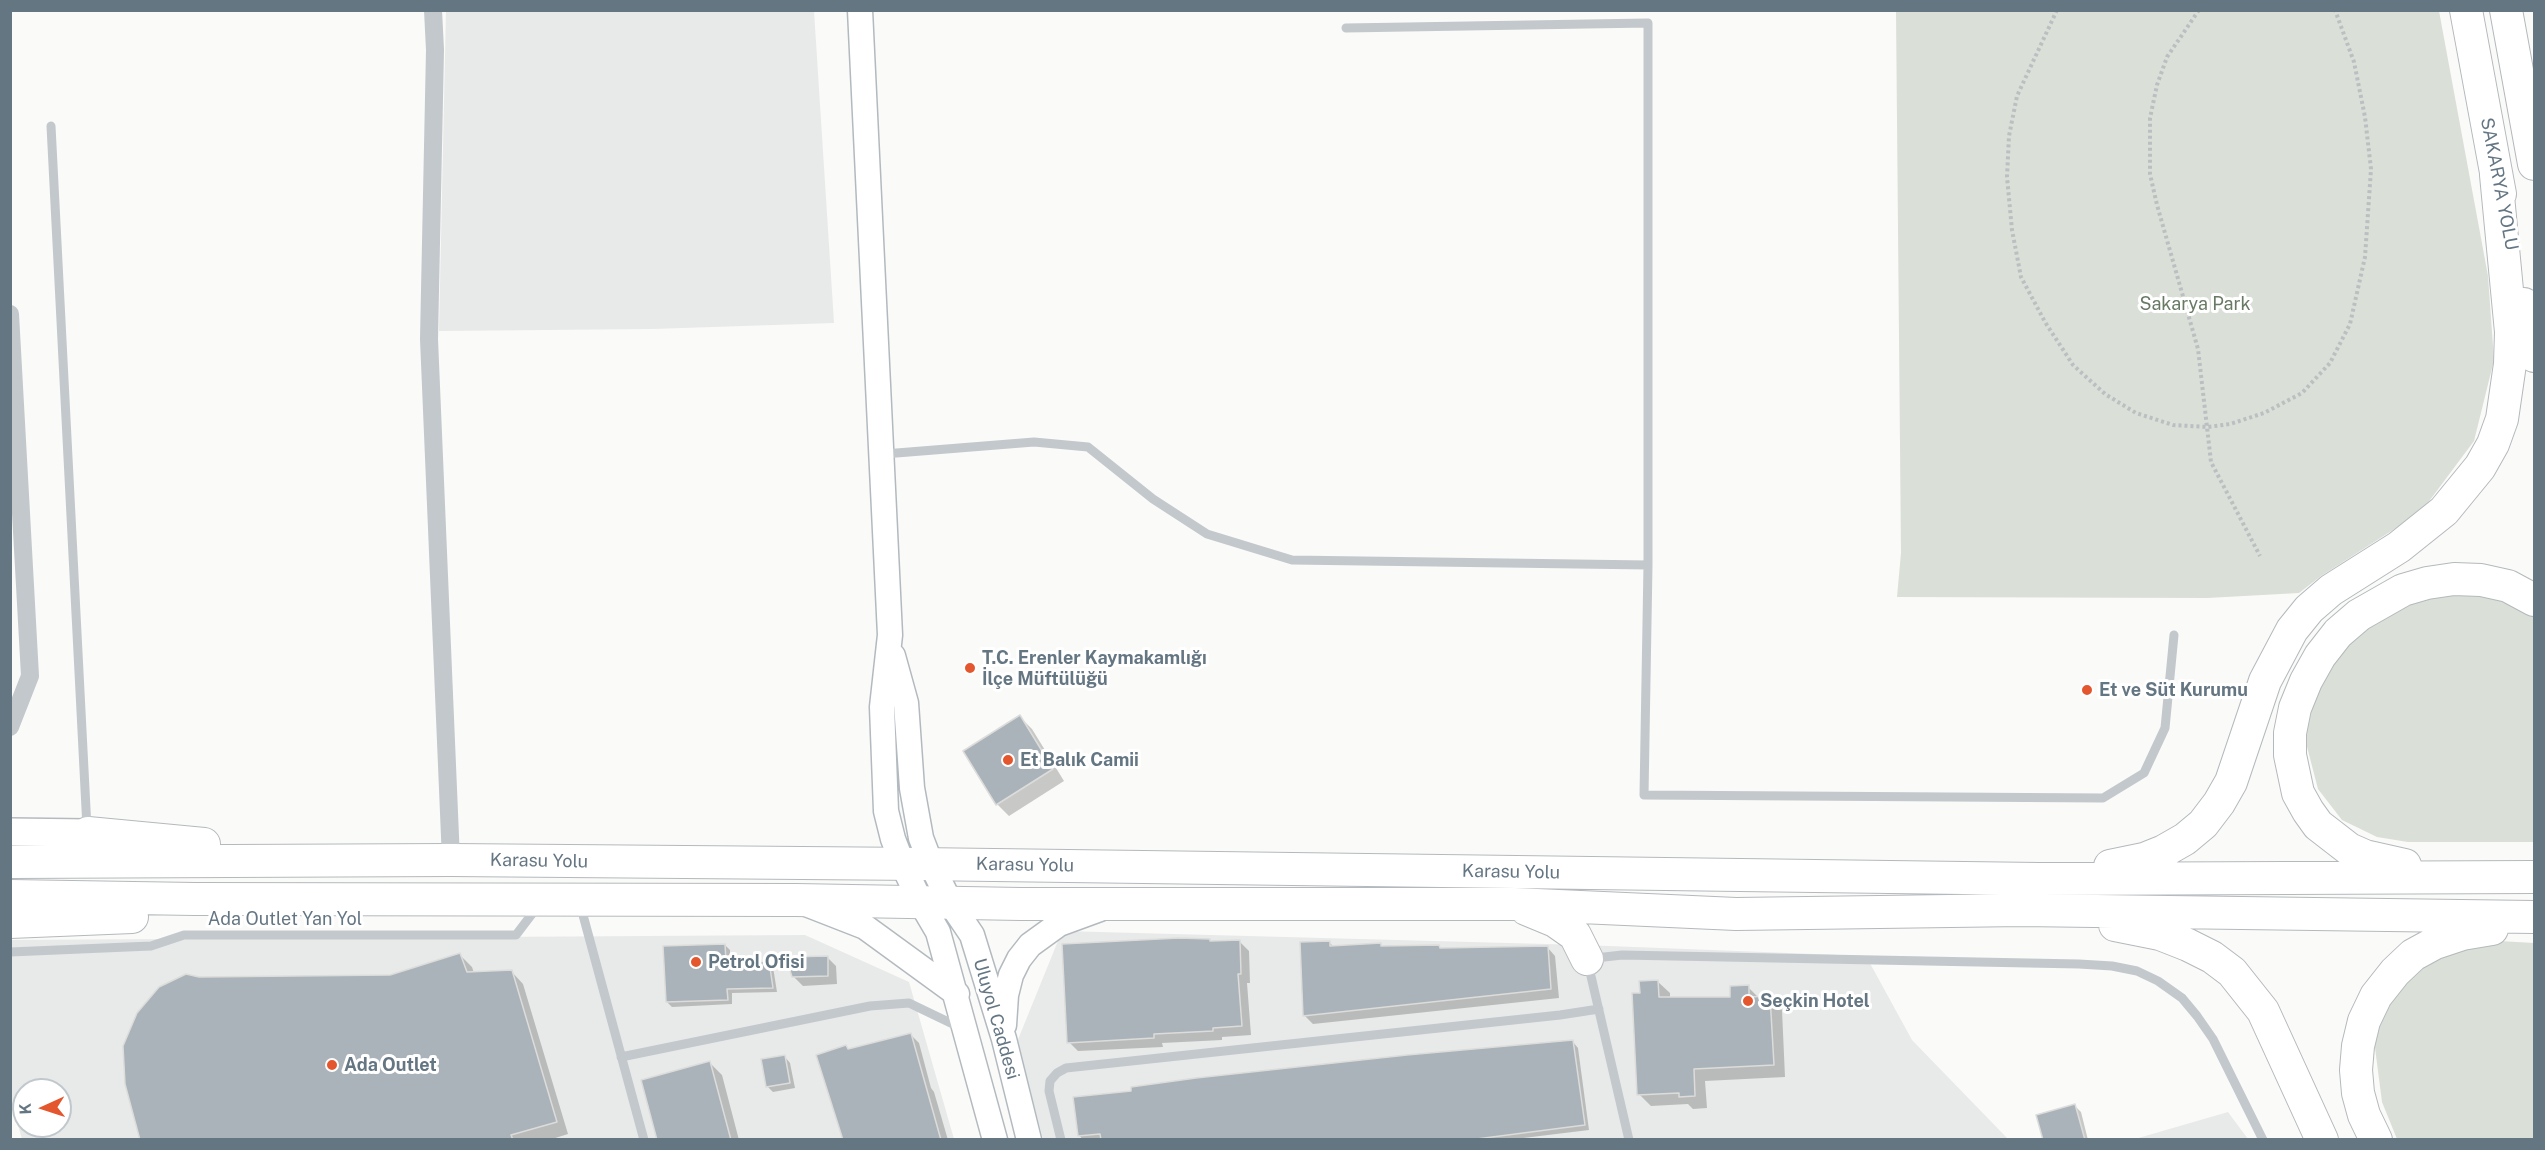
<!DOCTYPE html>
<html>
<head>
<meta charset="utf-8">
<style>
  body { margin:0 }
  #map { position:relative; width:2545px; height:1150px; overflow:hidden; background:#fafaf8; font-family:"Public Sans",sans-serif }
  canvas { display:block }
  .frame { position:absolute; inset:0; border:12px solid #657683; pointer-events:none }
  .north { position:absolute; left:12px; top:1078px; width:60px; height:60px; box-sizing:border-box; background:#fff; border:2px solid #c1c8cd; border-radius:50%; rotate:267deg; font-size:16px; font-weight:700; line-height:24px; text-align:center; color:#657683 }
  .north::after { content:''; display:block; margin:auto; width:21px; height:27px; background:#e4572e; clip-path:polygon(50% 0,100% 100%,50% 72%,0 100%) }
</style>
</head>
<body>
<div id="map">
<canvas width="2545" height="1150"></canvas>
<div class="frame"></div>
<div class="north">K</div>
</div>
<script>
const ctx = document.querySelector('canvas').getContext('2d');
ctx.lineJoin = 'round';
function paint(path, color) { ctx.fillStyle = color; ctx.fill(path, 'evenodd'); }
const poly = rows => new Path2D(rows.map(r => 'M' + r).join(''));
function trace(path, color, width, dash) { ctx.strokeStyle = color; ctx.lineWidth = width; ctx.lineCap = dash ? 'butt' : 'round'; ctx.setLineDash(dash || []); ctx.stroke(path); }
function write(font, color, halo, rows, align = 'center') {
  ctx.font = font + ' "Public Sans",sans-serif'; ctx.lineWidth = 6; ctx.setLineDash([]); ctx.textBaseline = 'middle'; ctx.strokeStyle = halo; ctx.fillStyle = color; for (const [text, x, y, turn = 0] of rows) {
    ctx.save(); ctx.translate(x, y); ctx.rotate((+turn || 0) * Math.PI / 180); ctx.textAlign = isNaN(turn) ? turn : align; if (halo) ctx.strokeText(text, 0, 0); ctx.fillText(text, 0, 0); ctx.restore();
  }
}
paint(poly([
  [446,11,814,11,834,323,652,329,439,331],
  [1062,931,1583,945,1866,956,1912,1040,2008,1139,1043,1139,1017,1042],
  [805,935,909,982,954,1139,22,1139,11,1101,10,940],
  [24,1090,60,1090,60,1126,24,1126],
  [2228,1112,2248,1139,2135,1139]
]), '#e8e9e9');
paint(poly([
  [1896,11,2439,11,2488,276,2494,360,2474,441,2421,512,2321,576,2299,593,2207,598,1897,597,1901,553],
  [2478,583,2524,599,2534,616,2534,842,2408,842,2377,837,2342,820,2318,789,2305,739,2319,679,2365,623,2425,594],
  [2482,940,2534,943,2534,1139,2397,1139,2382,1102,2374,1040,2392,990,2425,958]
]), '#dadfd7');
paint(poly([
  [1020,717,1032,729,1064,781,1009,816,997,804],
  [1209,940,1212,942,1239,941,1249,951,1250,983,1247,983,1251,1035,1222,1037,1222,1040,1162,1043,1163,1047,1078,1051,1069,1042],
  [1329,942,1334,947,1381,945,1384,948,1439,946,1441,949,1547,947,1555,956,1559,998,1313,1024,1304,1015],
  [725,945,730,950,730,963,768,962,773,967,777,992,732,993,732,1004,672,1007,667,1002],
  [460,955,472,967,474,973,511,971,523,984,568,1134,549,1140,142,1140,199,978,390,977],
  [827,957,836,966,837,984,803,986,793,976],
  [1657,981,1670,993,1670,999,1732,998,1748,987,1759,998,1769,998,1782,1010,1785,1077,1705,1081,1707,1108,1693,1109,1688,1104,1651,1106,1639,1094,1641,994],
  [911,1035,919,1043,931,1088,934,1092,948,1140,844,1140,846,1047,849,1050],
  [1573,1042,1578,1048,1589,1130,1507,1140,1083,1140,1079,1135],
  [785,1057,790,1063,795,1088,773,1092,767,1086],
  [710,1063,722,1075,739,1140,658,1140],
  [2075,1106,2081,1112,2088,1140,2044,1140]
]), '#0003');
const building = poly([
  [1020,715,1053,769,996,805,963,751,1020,715],
  [1179,938,1210,939,1210,941,1240,940,1241,974,1238,974,1242,1026,1213,1028,1213,1031,1154,1034,1154,1038,1067,1043,1062,944,1179,938],
  [1330,941,1330,946,1381,943,1381,946,1439,945,1440,948,1548,946,1551,989,1303,1016,1300,942,1330,941],
  [725,944,726,962,769,961,773,988,727,989,728,1000,666,1002,663,946,725,944],
  [460,953,467,972,512,970,557,1122,511,1135,513,1140,140,1140,125,1084,123,1046,137,1013,159,987,186,974,199,977,390,975,460,953],
  [828,956,828,976,792,977,786,957,828,956],
  [1658,980,1659,997,1730,997,1730,986,1749,985,1749,997,1770,996,1774,1065,1694,1069,1695,1096,1679,1097,1679,1093,1637,1095,1632,993,1640,993,1639,981,1658,980],
  [911,1033,941,1140,843,1140,816,1055,846,1045,848,1049,911,1033],
  [1573,1040,1585,1125,1469,1140,1101,1140,1100,1134,1078,1136,1073,1097,1131,1091,1131,1087,1196,1078,1407,1055,1573,1040],
  [785,1055,790,1083,766,1087,761,1059,785,1055],
  [710,1061,731,1140,657,1140,641,1080,710,1061],
  [2075,1104,2085,1140,2043,1140,2036,1115,2075,1104]
]);
paint(building, '#aab3b9');
trace(building, '#dcdcda', 1.5);
const secondary = poly([
  [860,10,890,635,882,707,886,811,893,839,903,865,921,903,938,932,995,1140],
  [893,656,906,703,912,788,921,838,931,864,951,904,972,935,1004,1039,1029,1140],
  [806,904,865,927,957,994],
  [1004,1025,1006,995,1011,975,1019,959,1030,945,1059,924,1100,909]
]);
const primary = poly([
  [10,832,88,833]
]);
const highway = poly([
  [2466,10,2500,194],
  [2506,10,2534,164],
  [2524,304,2534,356],
  [88,833,204,844],
  [10,862,451,860,919,864,2039,879,2534,877],
  [2405,865,2365,856,2349,849,2318,825,2308,811,2298,793,2290,755,2290,733,2295,708,2306,681,2320,656,2338,633,2359,615,2403,590,2427,583,2454,579,2481,580,2508,586,2534,600],
  [2110,866,2144,859,2164,851,2185,839,2203,824,2219,803,2231,782,2265,681,2292,630,2309,609,2331,590,2399,547,2444,511,2480,467,2493,444,2502,419,2510,364,2511,332,2496,175],
  [10,896,195,899,796,900,1021,904,1514,904,1736,914,2022,910,2534,917],
  [1526,909,1555,921,1575,935,1587,959],
  [10,922,132,917],
  [2115,925,2160,934,2188,945,2212,957,2232,972,2263,1011,2322,1140],
  [2376,1140,2364,1115,2358,1093,2356,1070,2358,1046,2364,1021,2376,996,2395,972,2413,955,2435,943,2462,934,2492,929]
]);
trace(secondary, '#b3babf', 27);
trace(primary, '#b5babe', 30);
trace(highway, '#b4b9bd', 34);
trace(poly([
  [2057,10,2017,96,2009,136,2007,177,2012,230,2021,277,2045,322,2073,365,2105,394,2136,413,2173,425,2208,427,2230,424,2264,413,2302,393,2330,363,2350,324,2365,257,2371,169,2365,117,2354,62,2335,10],
  [2199,10,2167,57,2157,85,2150,118,2150,174,2157,205,2198,349,2211,462,2260,556]
]), '#bbbfc2', 4, [3, 3]);
trace(poly([
  [1346,28,1648,23,1648,565],
  [51,126,87,828],
  [884,454,1034,442,1088,447,1153,499,1207,534,1292,560,1648,565,1644,795,2103,798,2144,773,2165,728,2174,635],
  [580,904,644,1140],
  [10,952,151,946,184,935,516,935,538,906],
  [621,1057,870,1006,909,1003,961,1028],
  [1061,1140,1049,1091,1050,1081,1057,1073,1066,1068,1560,1015,1599,1009],
  [1629,1140,1587,959,1622,955,2079,964,2112,966,2137,971,2158,981,2182,998,2197,1016,2213,1039,2263,1140]
]), '#c3c8cc', 9);
trace(poly([
  [433,10,435,50,429,339,451,860],
  [10,314,30,676,10,727]
]), '#c3c8cc', 18);
trace(secondary, '#fff', 24);
trace(primary, '#fff', 27);
trace(highway, '#fff', 32);
for (const [x, y, r, color] of [
  [970,668,6,"#e4572e"],
  [2087,690,6,"#e4572e"],
  [1008,760,6,"#e4572e"],
  [696,962,6,"#e4572e"],
  [1748,1001,6,"#e4572e"],
  [332,1065,6,"#e4572e"]
]) { const dot = new Path2D(); dot.arc(x, y, r, 0, 2 * Math.PI); ctx.fillStyle = color; ctx.fill(dot); trace(dot, '#fff', 2); }
write('18px', '#657683', '#fff', [
  ["SAKARYA YOLU",2499,184,79],
  ["Karasu Yolu",539,861,1],
  ["Karasu Yolu",1025,865,1],
  ["Karasu Yolu",1511,872,1],
  ["Ada Outlet Yan Yol",285,919],
  ["Uluyol Caddesi",996,1019,74]
]);
write('18px', '#687a64', '#fff', [
  ["Sakarya Park",2195,304]
]);
write('bold 18px', '#657683', '#fff', [
  ["T.C. Erenler Kaymakamlığı",982,658],
  ["İlçe Müftülüğü",982,679],
  ["Et ve Süt Kurumu",2099,690],
  ["Et Balık Camii",1020,760],
  ["Petrol Ofisi",708,962],
  ["Seçkin Hotel",1760,1001],
  ["Ada Outlet",344,1065]
], 'left');
</script>
</body>
</html>
